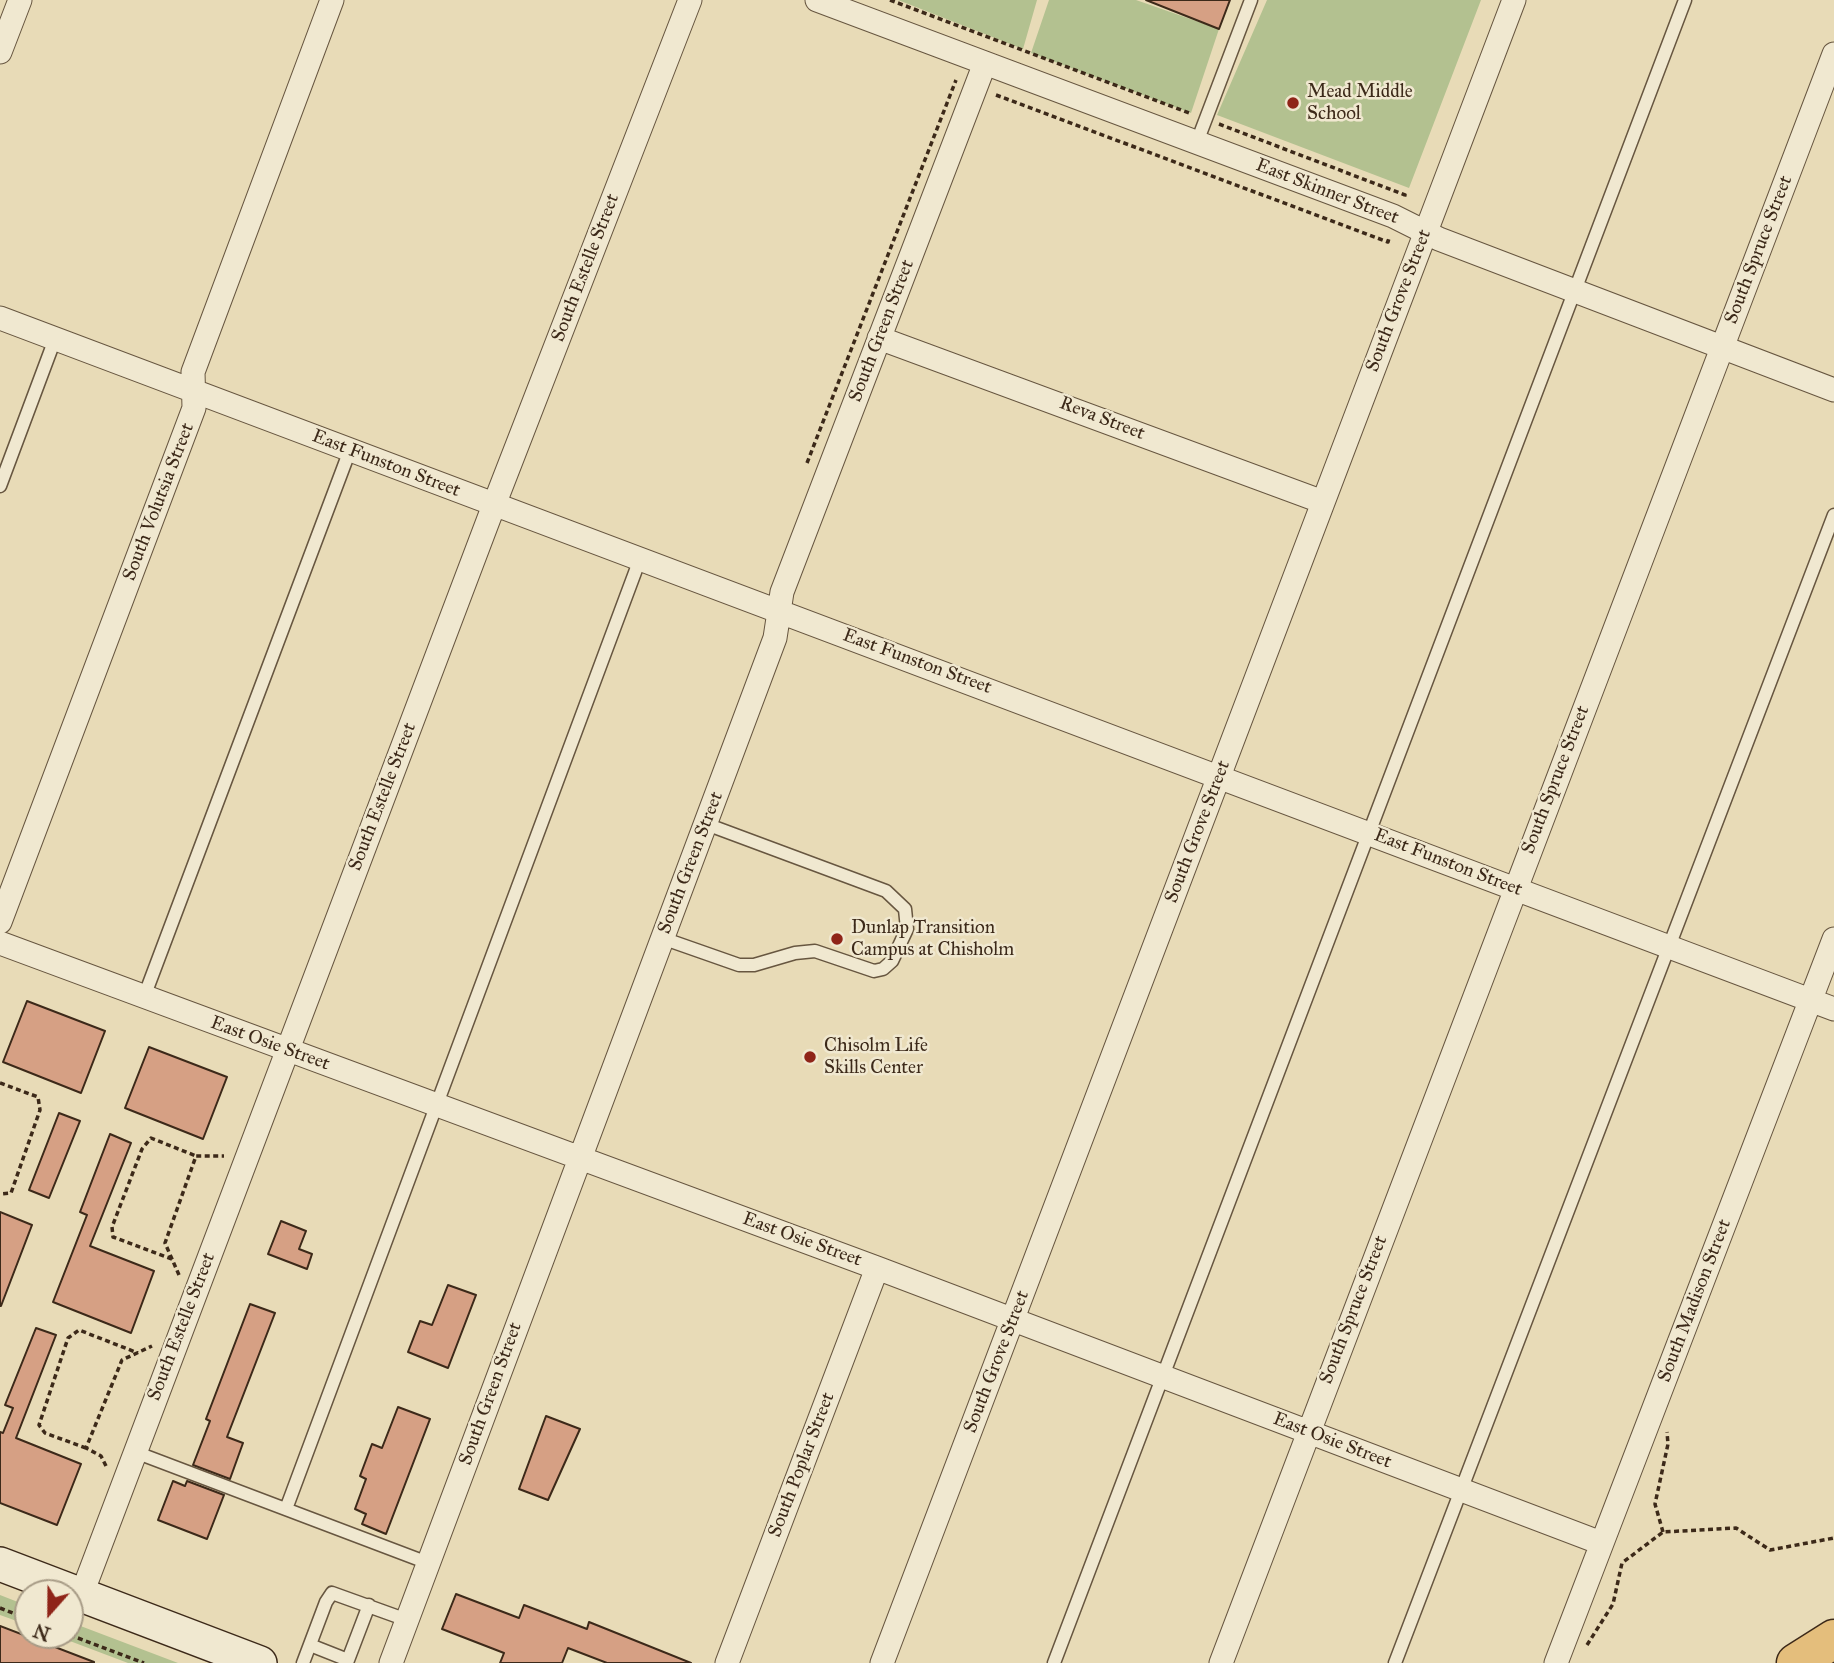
<!DOCTYPE html>
<html>
<head>
<meta charset="utf-8">
<style>
  body { margin:0 }
  #map { position:relative; width:1834px; height:1663px; overflow:hidden; background:#e8dbb7; font-family:"IM FELL Great Primer",serif }
  canvas { display:block }
  .north { position:absolute; left:14px; top:1579px; width:70px; height:70px; box-sizing:border-box; background:#f0e8d0; border:2px solid #a89c87; border-radius:50%; rotate:201deg; font-size:19px; font-weight:700; line-height:28px; text-align:center; color:#3c2919 }
  .north::after { content:''; display:block; margin:auto; width:24px; height:32px; background:#8f2418; clip-path:polygon(50% 0,100% 100%,50% 72%,0 100%) }
</style>
</head>
<body>
<div id="map">
<canvas width="1834" height="1663"></canvas>
<div class="north">N</div>
</div>
<script>
const ctx = document.querySelector('canvas').getContext('2d');
ctx.lineJoin = 'round';
function paint(path, color) { ctx.fillStyle = color; ctx.fill(path, 'evenodd'); }
const poly = rows => new Path2D(rows.map(r => 'M' + r).join(''));
function trace(path, color, width, dash) { ctx.strokeStyle = color; ctx.lineWidth = width; ctx.lineCap = dash ? 'butt' : 'round'; ctx.setLineDash(dash || []); ctx.stroke(path); }
function write(font, color, halo, rows, align = 'center') {
  ctx.font = font + ' "IM FELL Great Primer",serif'; ctx.lineWidth = 5; ctx.setLineDash([]); ctx.textBaseline = 'middle'; ctx.strokeStyle = halo; ctx.fillStyle = color; for (const [text, x, y, turn = 0] of rows) {
    ctx.save(); ctx.translate(x, y); ctx.rotate((+turn || 0) * Math.PI / 180); ctx.textAlign = isNaN(turn) ? turn : align; if (halo) ctx.strokeText(text, 0, 0); ctx.fillText(text, 0, 0); ctx.restore();
  }
}
paint(poly([
  [898,0,1037,0,1023,49],
  [1049,0,1136,0,1219,29,1191,113,1031,53],
  [1267,0,1481,0,1409,188,1217,115],
  [0,1595,28,1606,28,1625,0,1615],
  [70,1622,178,1663,128,1663,54,1635,70,1635]
]), '#b3c190');
const building = poly([
  [1146,0,1230,0,1219,29,1146,0],
  [27,1001,105,1031,81,1093,3,1062,27,1001],
  [149,1047,227,1077,203,1139,125,1108,149,1047],
  [59,1113,80,1121,49,1198,29,1190,59,1113],
  [110,1134,131,1143,90,1246,154,1271,131,1333,53,1302,87,1215,80,1212,110,1134],
  [0,1212,32,1225,1,1306,0,1306,0,1212],
  [281,1221,306,1231,299,1249,312,1254,307,1269,268,1254,281,1221],
  [448,1285,476,1295,448,1368,408,1352,420,1321,432,1325,448,1285],
  [250,1304,275,1313,227,1437,243,1443,230,1479,193,1465,210,1421,206,1419,250,1304],
  [36,1328,56,1335,16,1438,81,1464,57,1525,0,1503,0,1432,3,1433,13,1408,5,1405,36,1328],
  [398,1407,430,1419,386,1534,362,1524,366,1514,355,1509,366,1479,360,1476,372,1444,382,1448,398,1407],
  [546,1416,580,1429,548,1500,519,1489,546,1416],
  [173,1481,185,1486,187,1481,224,1495,207,1539,158,1520,173,1481],
  [456,1594,519,1618,524,1605,587,1629,589,1622,691,1663,607,1663,568,1648,562,1663,500,1663,504,1653,442,1629,456,1594],
  [0,1626,94,1662,94,1663,0,1663,0,1626]
]);
paint(building, '#d6a084');
trace(building, '#3c2919', 2);
const lane = poly([
  [1197,142,1251,0],
  [0,486,55,339],
  [662,938,739,965,754,965,795,953,815,951,874,971,883,969,892,961,907,929,905,909,886,891,706,824],
  [144,997,350,450],
  [135,1452,428,1563],
  [286,1509,640,559],
  [310,1645,348,1660,369,1605],
  [303,1663,326,1602,332,1593,407,1620],
  [1054,1663,1685,0],
  [1395,1663,1834,515]
]);
const street = poly([
  [817,0,1393,216,1439,239,1834,390],
  [0,52,20,0],
  [0,318,1834,1009],
  [879,338,1323,502],
  [0,922,194,408,193,372,332,0],
  [0,943,877,1268,1601,1543],
  [81,1596,494,505,690,0],
  [391,1663,775,638,782,592,985,63],
  [727,1663,877,1268],
  [882,1663,1514,0],
  [1221,1663,1834,54],
  [1556,1663,1834,939]
]);
const secondary = poly([
  [0,1564,260,1663]
]);
const highway = poly([
  [1796,1663,1834,1639]
]);
trace(lane, '#675640', 15);
trace(street, '#675640', 25);
trace(secondary, '#3c2919', 36);
trace(highway, '#3c2919', 41);
trace(poly([
  [890,0,1192,114],
  [996,95,1388,242,1389,238],
  [1219,124,1405,195,1404,198],
  [807,463,956,80],
  [0,1083,38,1097,40,1110,11,1193,0,1194],
  [172,1259,113,1237,112,1227,142,1149,151,1138,196,1156],
  [179,1275,165,1243,196,1156,224,1156],
  [86,1448,45,1433,39,1425,68,1338,79,1330,138,1353],
  [106,1466,101,1456,86,1448,122,1360,152,1346],
  [1663,1532,1655,1504,1668,1444,1667,1432],
  [0,1608,28,1619],
  [70,1635,144,1663],
  [1587,1645,1613,1604,1622,1563,1663,1532,1736,1528,1770,1550,1834,1538]
]), '#3c2919', 3.5, [5, 3.5]);
trace(lane, '#f0e8d0', 12);
trace(street, '#f0e8d0', 23);
trace(secondary, '#f0e8d0', 33);
trace(highway, '#e4be7c', 38);
for (const [x, y, r, color] of [
  [1293,103,7,"#8f2418"],
  [837,939,7,"#8f2418"],
  [810,1057,7,"#8f2418"]
]) { const dot = new Path2D(); dot.arc(x, y, r, 0, 2 * Math.PI); ctx.fillStyle = color; ctx.fill(dot); trace(dot, '#f0e8d0', 2.5); }
write('19px', '#3c2919', '#f0e8d0', [
  ["Mead Middle",1307,92],
  ["School",1307,114],
  ["Dunlap Transition",851,928],
  ["Campus at Chisholm",851,950],
  ["Chisolm Life",824,1046],
  ["Skills Center",824,1068]
], 'left');
write('19px', '#3c2919', '#f0e8d0', [
  ["East Skinner Street",1327,192,21],
  ["South Spruce Street",1759,250,-69],
  ["South Estelle Street",586,268,-69],
  ["South Grove Street",1399,301,-69],
  ["South Green Street",882,331,-69],
  ["Reva Street",1102,419,21],
  ["East Funston Street",386,464,21],
  ["South Volutsia Street",159,502,-69],
  ["East Funston Street",917,662,20],
  ["South Spruce Street",1556,780,-69],
  ["South Estelle Street",383,797,-69],
  ["South Grove Street",1198,832,-69],
  ["South Green Street",691,863,-69],
  ["East Funston Street",1448,863,21],
  ["East Osie Street",270,1044,20],
  ["East Osie Street",802,1240,20],
  ["South Madison Street",1695,1301,-69],
  ["South Spruce Street",1354,1310,-69],
  ["South Estelle Street",182,1327,-69],
  ["South Grove Street",997,1362,-69],
  ["South Green Street",491,1394,-70],
  ["East Osie Street",1332,1441,21],
  ["South Poplar Street",802,1465,-69]
]);
</script>
</body>
</html>
